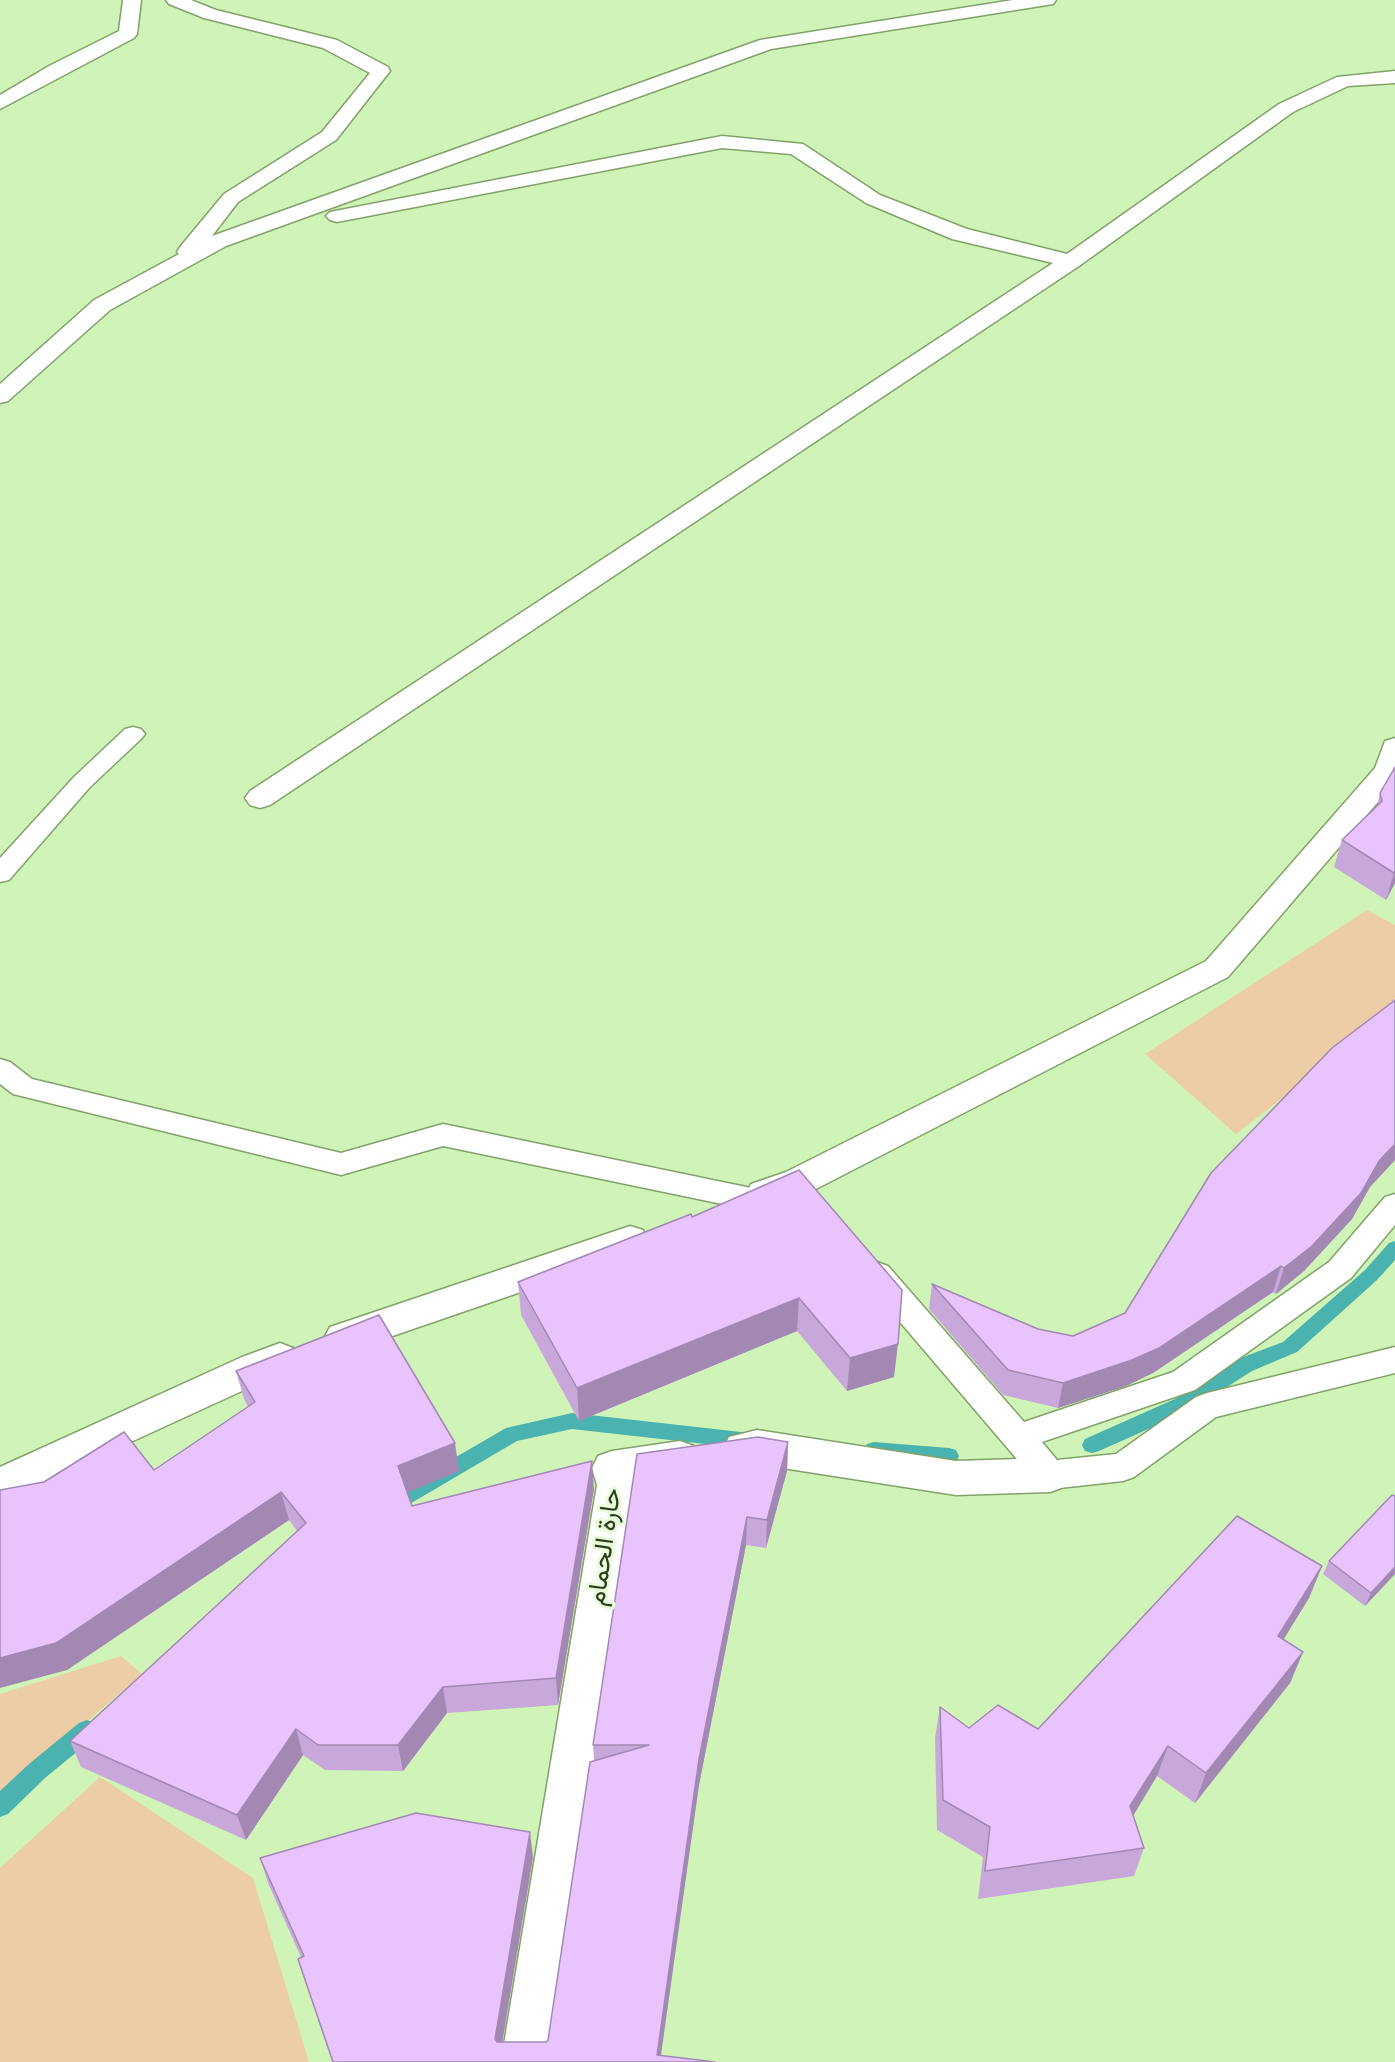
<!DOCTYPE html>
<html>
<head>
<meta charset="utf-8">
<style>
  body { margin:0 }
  canvas { display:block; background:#d0f4b7 }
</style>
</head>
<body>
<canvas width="1395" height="2062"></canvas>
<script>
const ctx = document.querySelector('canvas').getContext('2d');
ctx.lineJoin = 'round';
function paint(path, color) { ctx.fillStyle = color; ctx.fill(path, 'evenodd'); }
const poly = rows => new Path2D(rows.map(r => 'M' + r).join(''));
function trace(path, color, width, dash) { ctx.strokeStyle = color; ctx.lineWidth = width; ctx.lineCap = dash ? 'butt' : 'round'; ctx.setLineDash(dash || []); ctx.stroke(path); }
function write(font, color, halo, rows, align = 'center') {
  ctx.font = font + ' Arial,Vazirmatn,sans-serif'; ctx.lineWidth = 6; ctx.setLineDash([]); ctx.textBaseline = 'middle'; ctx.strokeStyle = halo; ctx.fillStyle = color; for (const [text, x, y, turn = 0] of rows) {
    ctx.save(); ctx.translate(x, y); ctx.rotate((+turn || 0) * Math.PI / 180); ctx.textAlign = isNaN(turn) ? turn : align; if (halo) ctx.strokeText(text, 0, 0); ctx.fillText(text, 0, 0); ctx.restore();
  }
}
paint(poly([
  [1367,910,1395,925,1395,1011,1236,1134,1145,1054],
  [121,1656,142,1674,0,1797,0,1694],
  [100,1777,253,1878,309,2062,0,2062,0,1868]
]), '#edcda5');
paint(poly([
  [1395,1241,1395,1260,1377,1280,1297,1352,1252,1371,1191,1410,1099,1451,1092,1453,1085,1451,1082,1445,1085,1439,1177,1398,1238,1359,1283,1342,1365,1270,1389,1243,1395,1241],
  [572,1413,750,1433,757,1435,760,1441,757,1447,750,1449,572,1429,517,1441,396,1512,389,1515,382,1512,379,1506,382,1500,506,1428,572,1413],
  [874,1442,949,1448,956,1450,959,1456,956,1462,949,1464,874,1458,867,1456,864,1450,867,1444,874,1442],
  [87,1720,95,1723,98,1730,95,1737,45,1778,8,1814,0,1817,0,1791,29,1764,79,1723,87,1720]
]), '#4ab2af');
const service = poly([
  [133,727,141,729,145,734,141,739,90,787,9,880,0,882,0,858,74,777,125,729,133,727],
  [0,1059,10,1062,32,1079,341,1153,443,1124,751,1188,761,1191,766,1199,761,1207,751,1210,443,1146,341,1175,13,1094,0,1084,0,1059],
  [1395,1194,1395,1225,1351,1278,1195,1390,1042,1442,1057,1460,1116,1454,1196,1397,1207,1393,1395,1347,1395,1373,1216,1417,1134,1477,1123,1481,1050,1489,1039,1485,866,1282,862,1274,866,1266,877,1262,888,1266,1024,1422,1173,1372,1329,1262,1385,1197,1395,1194]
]);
const minor = poly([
  [123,0,141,0,137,34,134,38,0,109,0,95,49,66,119,31,123,0],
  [166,0,191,0,216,10,337,40,388,67,390,71,336,140,238,202,212,236,760,40,1013,0,1056,0,1053,4,1047,5,771,49,226,246,110,310,8,401,0,403,0,384,94,300,179,254,177,252,180,247,224,194,322,132,370,73,323,48,204,18,169,4,166,0],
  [1395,71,1395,83,1348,86,1293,112,1079,266,270,805,260,808,250,805,245,798,250,791,1053,263,952,239,866,203,791,154,722,148,337,222,330,220,326,216,330,212,722,136,803,144,880,195,967,229,1067,254,1279,104,1337,77,1395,71],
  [1395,738,1395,782,1228,977,810,1192,764,1208,751,1204,746,1194,751,1184,786,1172,1206,961,1375,768,1385,741,1395,738],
  [630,1226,643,1230,648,1240,643,1250,343,1353,330,1349,324,1338,330,1327,630,1226],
  [280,1343,293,1348,299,1359,293,1370,268,1379,0,1502,0,1467,242,1357,280,1343],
  [757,1430,956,1461,1050,1458,1064,1463,1070,1475,1064,1487,1050,1492,956,1495,757,1464,743,1466,729,1461,723,1449,729,1437,757,1430],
  [680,1441,694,1446,700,1458,694,1470,680,1475,636,1481,549,2062,501,2062,597,1485,592,1468,598,1456,612,1451,680,1441]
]);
trace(service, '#81a268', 3);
trace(minor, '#81a268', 3);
paint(service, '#fff');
paint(minor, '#fff');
paint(poly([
  [1395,767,1395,883,1386,900,1334,867,1342,840,1377,806,1380,793],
  [1395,1000,1395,1160,1370,1187,1352,1219,1304,1271,1276,1294,1273,1292,1153,1373,1126,1386,1058,1408,1003,1395,929,1309,932,1284,1038,1329,1073,1336,1125,1313],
  [799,1170,894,1377,847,1391,797,1331,579,1421,521,1315,518,1282,692,1217],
  [236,1371,459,1471,407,1492,412,1506,594,1489,558,1705,447,1713,403,1771,325,1770,303,1755,246,1840,81,1767,70,1741,297,1531,289,1520,67,1670,154,1470,248,1407,244,1399],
  [788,1442,787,1471,766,1548,746,1545,699,1785,660,2055,333,2062,301,1957,268,1883,260,1858,533,1857,502,2042,546,2042,548,2040,594,1761,593,1745],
  [1395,1496,1395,1574,1365,1606,1323,1574,1329,1561],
  [1322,1566,1309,1598,1283,1640,1303,1652,1290,1683,1195,1803,1157,1776,1133,1815,1144,1848,1134,1876,978,1899,983,1857,937,1830,935,1738,940,1707,969,1728,1038,1729]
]), '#c8a8da');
paint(poly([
  [1395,871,1395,883,1386,900,1394,873],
  [1395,1144,1395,1160,1370,1187,1352,1219,1304,1271,1276,1294,1284,1268],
  [1281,1266,1273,1292,1153,1373,1126,1386,1058,1408,1063,1383],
  [799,1298,797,1331,579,1421,577,1388],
  [898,1344,894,1377,847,1391,850,1358],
  [788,1442,787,1471,766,1548,767,1520],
  [455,1443,459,1471,404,1494,398,1466],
  [592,1461,594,1489,558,1705,556,1678],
  [281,1492,289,1520,67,1670,0,1688,0,1658],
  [747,1517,746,1545,699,1785,660,2062,657,2055,699,1759],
  [1322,1566,1309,1598,1266,1668,1278,1636],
  [1395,1567,1395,1574,1365,1606,1371,1593],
  [1303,1652,1290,1683,1195,1803,1206,1773],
  [443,1687,447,1713,403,1771,398,1745],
  [296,1729,303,1755,246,1840,237,1815],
  [1168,1746,1157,1776,1121,1836,1130,1806],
  [530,1832,533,1857,499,2062,495,2039]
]), '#a288b2');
const building = poly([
  [1395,767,1395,871,1394,873,1342,840,1382,801,1380,793,1395,767],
  [1395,1000,1395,1144,1379,1161,1361,1193,1312,1246,1284,1268,1281,1266,1159,1348,1132,1360,1063,1383,1008,1370,932,1284,1038,1329,1073,1336,1125,1313,1211,1173,1332,1048,1395,1000],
  [799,1170,902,1290,898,1344,850,1358,799,1298,577,1388,518,1282,691,1214,692,1217,799,1170],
  [379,1315,455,1443,398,1466,412,1506,592,1461,556,1678,443,1687,398,1745,318,1745,296,1729,237,1815,70,1741,306,1523,281,1492,56,1643,0,1658,0,1490,44,1482,124,1432,154,1470,255,1402,236,1371,379,1315],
  [758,1437,788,1442,767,1520,747,1517,699,1759,657,2055,715,2062,333,2062,298,1959,304,1956,260,1858,416,1813,530,1832,495,2039,497,2042,546,2042,548,2040,590,1762,649,1745,593,1745,637,1454,758,1437],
  [1392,1495,1395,1496,1395,1567,1371,1593,1329,1561,1392,1495],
  [1237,1516,1322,1566,1278,1636,1303,1652,1206,1773,1168,1746,1130,1806,1144,1848,985,1871,990,1827,943,1800,940,1707,969,1728,998,1705,1038,1729,1237,1516]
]);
paint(building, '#e8c3fe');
trace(building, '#a288b2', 1.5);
write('26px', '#2d3b23', '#e7fdd8', [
  ["حارة الحمام",605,1547,-82]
]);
</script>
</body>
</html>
